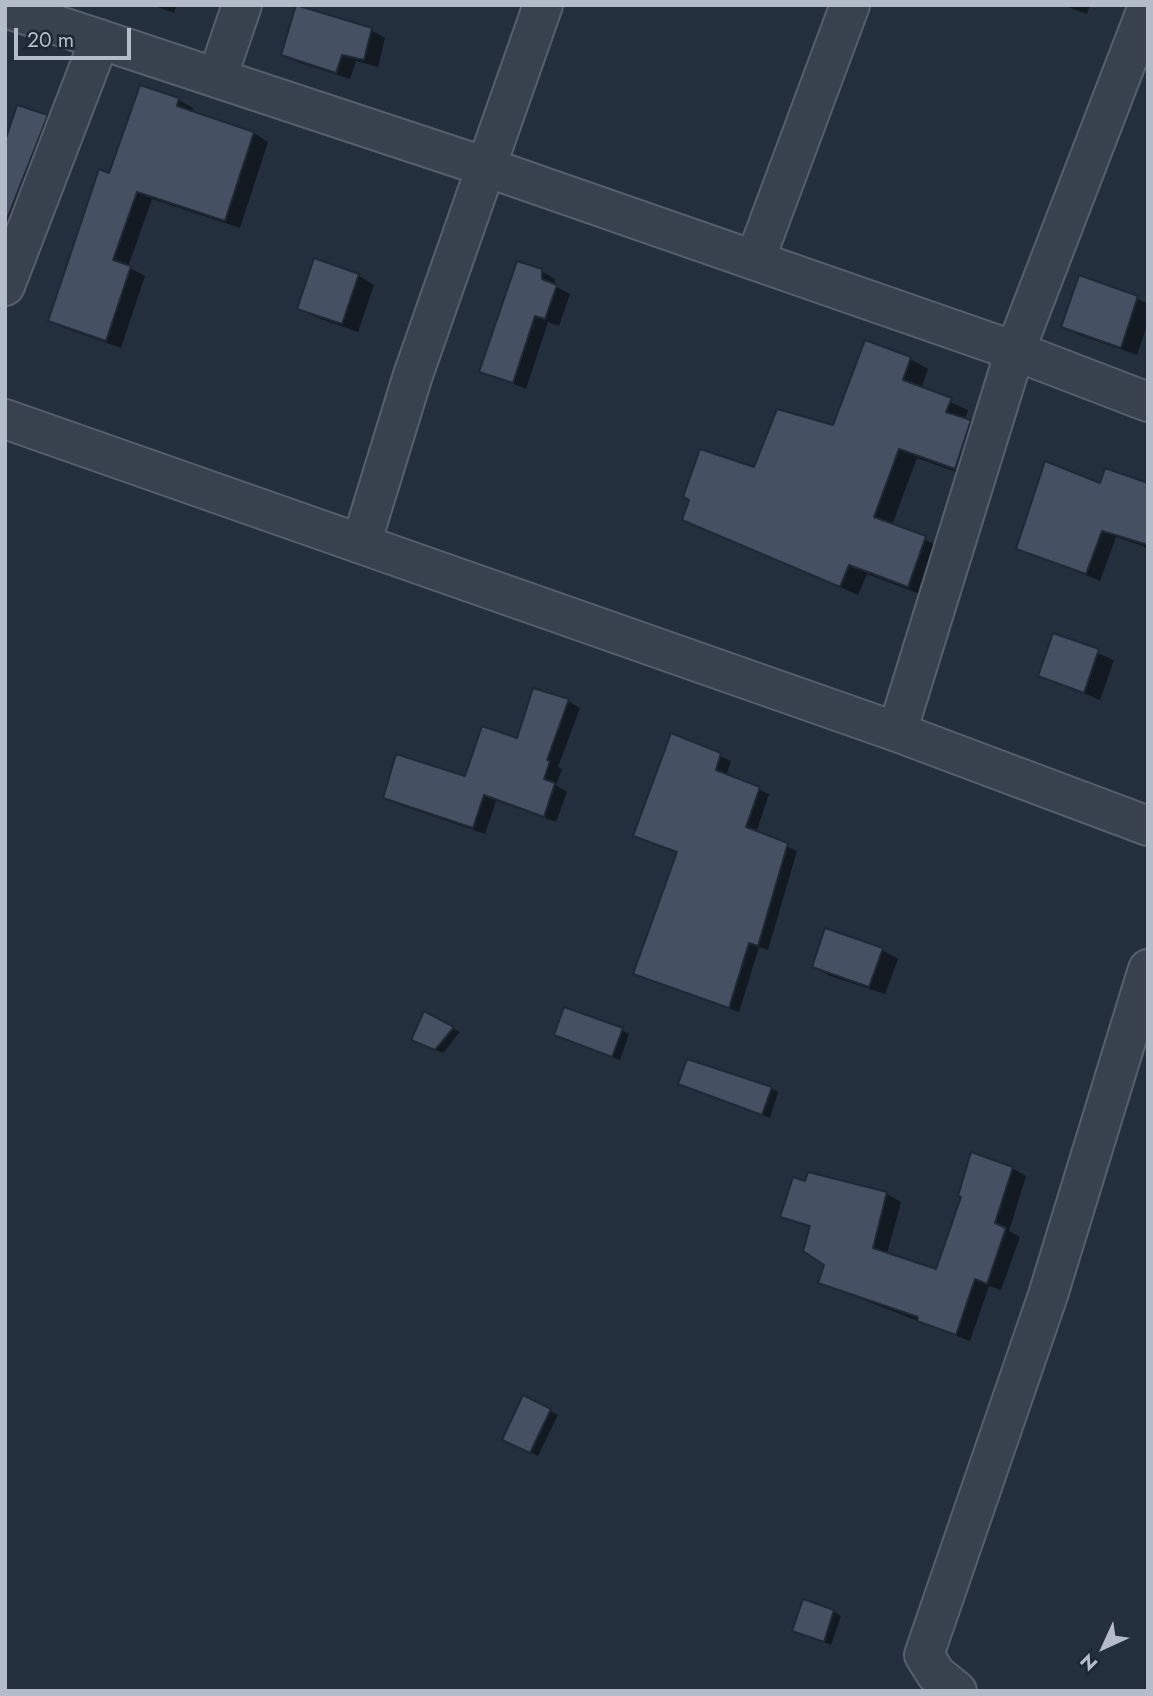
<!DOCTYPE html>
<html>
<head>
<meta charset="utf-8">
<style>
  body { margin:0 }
  #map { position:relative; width:1153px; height:1696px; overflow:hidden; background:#242f3e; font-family:Jost,sans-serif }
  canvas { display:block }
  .frame { position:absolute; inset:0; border:7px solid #b4bcc9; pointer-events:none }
  .north { position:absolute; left:1069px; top:1612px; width:70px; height:70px; -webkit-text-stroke:5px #1d2633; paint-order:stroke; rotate:225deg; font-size:19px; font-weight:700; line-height:28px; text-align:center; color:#b4bcc9 }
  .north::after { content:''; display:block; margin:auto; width:24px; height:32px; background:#b4bcc9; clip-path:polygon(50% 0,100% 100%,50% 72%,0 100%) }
  .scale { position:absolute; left:14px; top:28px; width:117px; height:32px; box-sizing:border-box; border:4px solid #b4bcc9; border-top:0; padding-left:9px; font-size:21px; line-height:24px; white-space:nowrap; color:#b4bcc9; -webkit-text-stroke:5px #1d2633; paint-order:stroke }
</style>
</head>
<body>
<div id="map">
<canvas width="1153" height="1696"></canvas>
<div class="frame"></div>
<div class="north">N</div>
<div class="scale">20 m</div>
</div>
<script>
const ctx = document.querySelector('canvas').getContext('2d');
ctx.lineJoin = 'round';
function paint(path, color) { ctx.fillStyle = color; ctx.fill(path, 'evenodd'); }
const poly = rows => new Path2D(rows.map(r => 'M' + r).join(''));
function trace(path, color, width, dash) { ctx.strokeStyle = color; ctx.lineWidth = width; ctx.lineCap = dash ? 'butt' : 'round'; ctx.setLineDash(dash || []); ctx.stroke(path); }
paint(poly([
  [152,5,177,5,174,13],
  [1062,5,1090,5,1087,14],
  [371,30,385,38,378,67,356,61,350,79,297,62,283,54],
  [141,87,179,100,193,108,192,113,254,133,268,142,240,228,152,199,128,267,145,276,121,348,64,328,50,320,110,175],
  [47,116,60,124,22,222,5,217],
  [541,271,555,279,555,286,570,294,559,326,548,322,526,389,481,371],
  [358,275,374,285,358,332,315,317,299,308],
  [1080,278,1148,303,1148,323,1137,355,1079,335,1063,326],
  [910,359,928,369,921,389,968,410,965,420,987,432,973,478,917,458,892,525,943,548,925,596,867,574,858,595,684,520,755,469,834,427],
  [1148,485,1148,548,1116,537,1100,581,1018,548],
  [1054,635,1114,660,1100,700,1040,675],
  [568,701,580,708,558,767,562,769,556,785,567,792,556,822,496,801,485,834,397,804,385,798,466,778],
  [672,735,731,761,726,776,769,794,756,833,797,851,768,950,759,947,739,1012,635,973,678,853,635,835],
  [882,950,898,959,885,994,830,976,814,967],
  [425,1013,460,1032,443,1053,421,1044],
  [622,1030,629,1034,620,1060,563,1039],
  [688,1087,771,1088,778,1092,770,1118],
  [1012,1168,1026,1176,1009,1231,1020,1237,1001,1290,989,1286,970,1341,820,1283,826,1264,811,1228,783,1216,807,1183,809,1174,887,1194,901,1202,887,1254,937,1272],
  [524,1398,558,1415,538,1456,511,1443],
  [833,1611,841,1616,831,1645,802,1634]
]), '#0007');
const building = poly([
  [296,5,372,28,364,60,342,55,336,73,281,55,296,5],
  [140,85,179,98,177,106,254,132,225,221,137,192,113,260,131,266,106,341,48,321,99,169,109,173,140,85],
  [17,105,48,115,5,224,5,141,17,105],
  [314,258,359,274,342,324,297,309,314,258],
  [517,261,542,269,542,279,557,285,545,319,535,316,513,383,479,372,517,261],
  [1079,275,1138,296,1121,348,1061,327,1079,275],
  [865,340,911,357,903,380,952,398,946,412,971,420,955,469,899,449,874,517,926,536,908,587,849,565,840,587,682,520,689,500,683,497,700,449,754,467,777,409,833,425,865,340],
  [1045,461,1100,483,1105,468,1148,483,1148,545,1102,531,1086,574,1016,549,1045,461],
  [1053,633,1099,649,1084,693,1038,676,1053,633],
  [533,688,569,699,547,760,550,761,544,779,555,783,544,817,484,795,473,828,383,798,396,754,465,776,482,726,517,738,533,688],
  [671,733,721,753,716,770,760,787,746,827,788,843,758,946,749,943,729,1008,633,974,677,852,633,836,671,733],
  [825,928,883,948,869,987,812,967,825,928],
  [564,1007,623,1028,612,1057,554,1035,564,1007],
  [424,1011,454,1027,435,1050,411,1040,424,1011],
  [687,1059,772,1087,762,1115,678,1084,687,1059],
  [971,1152,1013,1167,995,1223,1006,1228,987,1284,975,1279,956,1335,917,1321,918,1317,818,1283,824,1265,803,1251,810,1226,780,1217,793,1177,805,1181,808,1172,887,1192,873,1248,936,1269,961,1197,958,1196,971,1152],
  [523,1395,551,1409,530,1453,502,1440,523,1395],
  [803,1599,834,1610,824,1642,792,1631,803,1599]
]);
paint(building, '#455162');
trace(building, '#1f2835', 2);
const minor = poly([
  [5,8,486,167,1015,351,1148,402],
  [217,78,242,5],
  [755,260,850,5],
  [5,286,100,39],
  [5,419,897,732,1148,826],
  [361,544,413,375,543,5],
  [897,732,1015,351,1148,6],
  [957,1691,936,1674,924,1655,1048,1295,1148,969]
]);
trace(minor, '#565f6c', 42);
trace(minor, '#38414e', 38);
</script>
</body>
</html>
